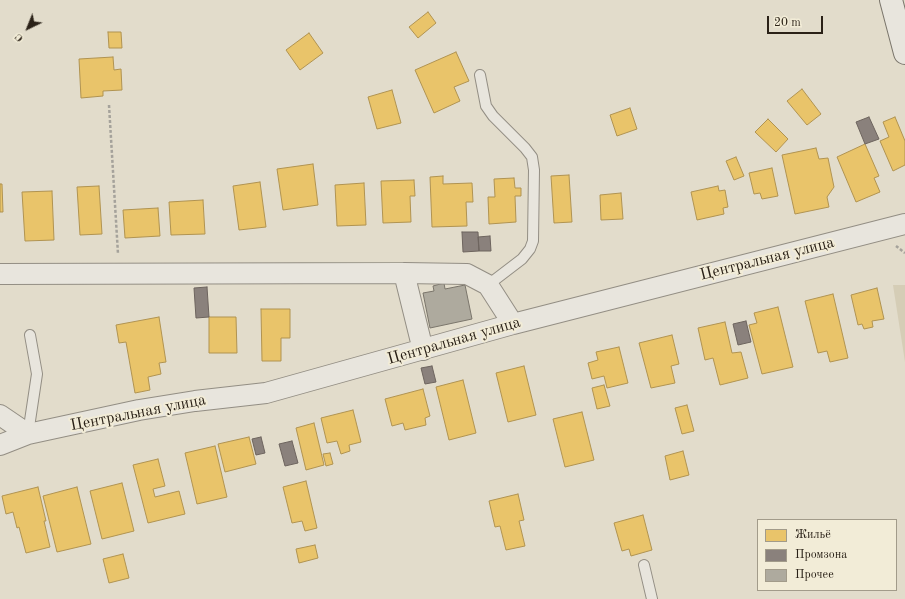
<!DOCTYPE html>
<html>
<head>
<meta charset="utf-8">
<style>
  body { margin:0 }
  #map { position:relative; width:905px; height:599px; overflow:hidden; background:#e2dccb; font-family:"Old Standard TT",serif }
  canvas { display:block }
  .legend { position:absolute; left:757px; top:519px; width:140px; height:72px; box-sizing:border-box; background:#f2ecd7; border:1px solid #a29b8a; margin:0; padding:5px 7px; list-style:none; font-size:12px; color:#2a2117 }
  .legend li { display:flex; align-items:center; gap:8px; height:20px }
  .legend b { width:20px; border:1px solid #a29b8a }
  .north { position:absolute; left:8px; top:8px; width:40px; height:40px; -webkit-text-stroke:3px #f2ecd7; paint-order:stroke; rotate:223deg; font-size:11px; font-weight:700; line-height:16px; text-align:center; color:#2a2117 }
  .north::after { content:''; display:block; margin:auto; width:14px; height:18px; background:#2a2117; clip-path:polygon(50% 0,100% 100%,50% 72%,0 100%) }
  .scale { position:absolute; left:767px; top:16px; width:56px; height:18px; box-sizing:border-box; border:2px solid #2a2117; border-top:0; padding-left:5px; font-size:12px; line-height:14px; white-space:nowrap; color:#2a2117; -webkit-text-stroke:3px #f2ecd7; paint-order:stroke }
</style>
</head>
<body>
<div id="map">
<canvas width="905" height="599"></canvas>
<ul class="legend">
<li><b style="height:11px;background:#e9c46a"></b>Жильё</li>
<li><b style="height:11px;background:#8a817c"></b>Промзона</li>
<li><b style="height:11px;background:#aeaa9e"></b>Прочее</li>
</ul>
<div class="north">С</div>
<div class="scale">20 m</div>
</div>
<script>
const ctx = document.querySelector('canvas').getContext('2d');
ctx.lineJoin = 'round';
function paint(path, color) { ctx.fillStyle = color; ctx.fill(path, 'evenodd'); }
const poly = rows => new Path2D(rows.map(r => 'M' + r).join(''));
function trace(path, color, width, dash) { ctx.strokeStyle = color; ctx.lineWidth = width; ctx.lineCap = dash ? 'butt' : 'round'; ctx.setLineDash(dash || []); ctx.stroke(path); }
function write(font, color, halo, rows, align = 'center') {
  ctx.font = font + ' "Old Standard TT",serif'; ctx.lineWidth = 4; ctx.setLineDash([]); ctx.textBaseline = 'middle'; ctx.strokeStyle = halo; ctx.fillStyle = color; for (const [text, x, y, turn = 0] of rows) {
    ctx.save(); ctx.translate(x, y); ctx.rotate((+turn || 0) * Math.PI / 180); ctx.textAlign = isNaN(turn) ? turn : align; if (halo) ctx.strokeText(text, 0, 0); ctx.fillText(text, 0, 0); ctx.restore();
  }
}
paint(poly([
  [893,285,905,285,905,362]
]), '#d5cdb6');
const homes = poly([
  [428,12,436,23,418,38,409,27,428,12],
  [108,32,121,32,122,48,109,48,108,32],
  [309,33,323,53,300,70,286,50,309,33],
  [456,52,469,81,454,87,460,101,434,113,415,70,456,52],
  [113,57,114,70,121,69,122,90,103,91,103,96,81,98,79,59,113,57],
  [802,89,821,114,807,125,787,101,802,89],
  [392,90,401,123,377,129,368,97,392,90],
  [630,108,637,129,617,136,610,115,630,108],
  [895,117,905,141,905,165,893,171,880,141,889,137,883,122,895,117],
  [768,119,788,139,776,152,755,132,768,119],
  [865,144,879,176,874,178,880,192,856,202,837,157,865,144],
  [816,148,819,159,828,158,834,187,827,197,829,207,795,214,782,155,816,148],
  [736,157,744,176,734,180,726,161,736,157],
  [313,164,318,205,283,210,277,169,313,164],
  [772,168,778,196,762,199,760,193,754,194,749,173,772,168],
  [569,175,572,222,554,223,551,176,569,175],
  [443,176,443,184,472,183,473,202,466,202,467,226,432,227,430,177,443,176],
  [514,178,515,188,521,188,521,196,515,196,516,222,489,224,488,197,495,197,494,179,514,178],
  [414,180,415,196,410,196,411,222,383,223,381,181,414,180],
  [260,182,266,227,239,230,233,186,260,182],
  [364,183,366,225,337,226,335,185,364,183],
  [0,184,2,184,3,212,0,212,0,184],
  [99,186,102,234,80,235,77,187,99,186],
  [718,186,719,191,725,190,728,207,723,208,724,214,697,220,691,192,718,186],
  [52,191,54,240,25,241,22,192,52,191],
  [621,193,623,219,601,220,600,195,621,193],
  [203,200,205,234,171,235,169,202,203,200],
  [158,208,160,236,125,238,123,210,158,208],
  [877,288,884,319,872,321,873,327,864,329,862,324,858,325,851,295,877,288],
  [833,294,848,358,830,362,827,351,818,353,805,301,833,294],
  [778,307,793,367,762,374,749,325,757,323,754,313,778,307],
  [261,309,290,309,290,338,281,338,281,361,262,361,261,309],
  [159,317,166,362,159,363,161,374,148,377,150,390,135,393,126,342,119,343,116,325,159,317],
  [209,317,236,317,237,353,209,353,209,317],
  [725,322,732,353,741,352,748,378,720,385,713,358,705,360,698,328,725,322],
  [672,335,679,364,671,366,675,383,651,388,639,343,672,335],
  [619,347,628,383,607,388,604,376,592,379,588,363,598,360,596,352,619,347],
  [524,366,536,415,508,422,496,373,524,366],
  [463,380,476,433,449,440,436,387,463,380],
  [604,385,610,406,597,409,592,388,604,385],
  [423,389,430,416,425,418,426,425,405,430,403,423,392,426,385,399,423,389],
  [687,405,694,431,682,434,675,408,687,405],
  [353,410,361,442,349,445,350,451,341,454,337,441,327,443,321,418,353,410],
  [582,412,594,460,565,467,553,419,582,412],
  [314,423,324,465,306,470,296,428,314,423],
  [249,437,256,464,225,472,218,444,249,437],
  [215,446,227,497,197,504,185,453,215,446],
  [683,451,689,475,670,480,665,456,683,451],
  [330,453,333,464,326,466,323,454,330,453],
  [158,459,165,486,153,489,155,497,179,491,185,514,148,523,133,465,158,459],
  [306,481,317,528,305,531,302,521,292,523,283,487,306,481],
  [122,483,134,531,102,539,90,491,122,483],
  [38,487,46,521,44,521,50,547,26,553,19,527,17,528,13,512,6,514,2,496,38,487],
  [77,487,91,544,57,552,43,496,77,487],
  [518,494,524,520,519,521,525,546,506,550,500,526,495,527,489,501,518,494],
  [643,515,652,550,631,556,629,549,622,551,614,523,643,515],
  [315,545,318,558,299,563,296,549,315,545],
  [123,554,129,578,109,583,103,559,123,554]
]);
paint(homes, '#e9c46a');
trace(homes, '#b09351', 1);
const industry = poly([
  [869,117,879,139,865,144,856,122,869,117],
  [462,232,478,232,479,251,463,252,462,232],
  [490,236,491,251,479,251,478,237,490,236],
  [207,287,209,317,196,318,194,288,207,287],
  [746,321,751,342,738,345,733,324,746,321],
  [432,366,436,382,425,384,421,368,432,366],
  [261,437,265,453,256,455,252,439,261,437],
  [292,441,298,463,285,466,279,444,292,441]
]);
paint(industry, '#8a817c');
trace(industry, '#6d645e', 1);
const building = poly([
  [444,283,445,289,465,285,472,319,430,328,423,293,434,291,433,286,444,283]
]);
paint(building, '#aeaa9e');
trace(building, '#7a756b', 1);
const lane = poly([
  [480,75,486,106,493,116,525,148,532,157,534,170,533,241,530,249,522,259,488,285],
  [28,434,37,374,30,335],
  [644,565,652,599]
]);
const street = poly([
  [404,273,467,274,488,285,513,324],
  [0,274,404,273,423,350],
  [0,415,28,434],
  [0,445,28,434,139,410,195,401,266,393,513,324,905,224]
]);
const secondary = poly([
  [891,0,905,53]
]);
trace(lane, '#938e84', 12);
trace(street, '#938e84', 22);
trace(secondary, '#7a756b', 24);
trace(poly([
  [109,105,118,254],
  [896,246,905,253]
]), '#a5a29b', 2.5, [3, 2]);
trace(lane, '#e8e5dd', 10);
trace(street, '#e8e5dd', 20);
trace(secondary, '#e8e5dd', 22);
write('16px', '#2a2117', '#f2ecd7', [
  ["Центральная улица",767,259,-14],
  ["Центральная улица",454,341,-16],
  ["Центральная улица",138,413,-11]
]);
</script>
</body>
</html>
